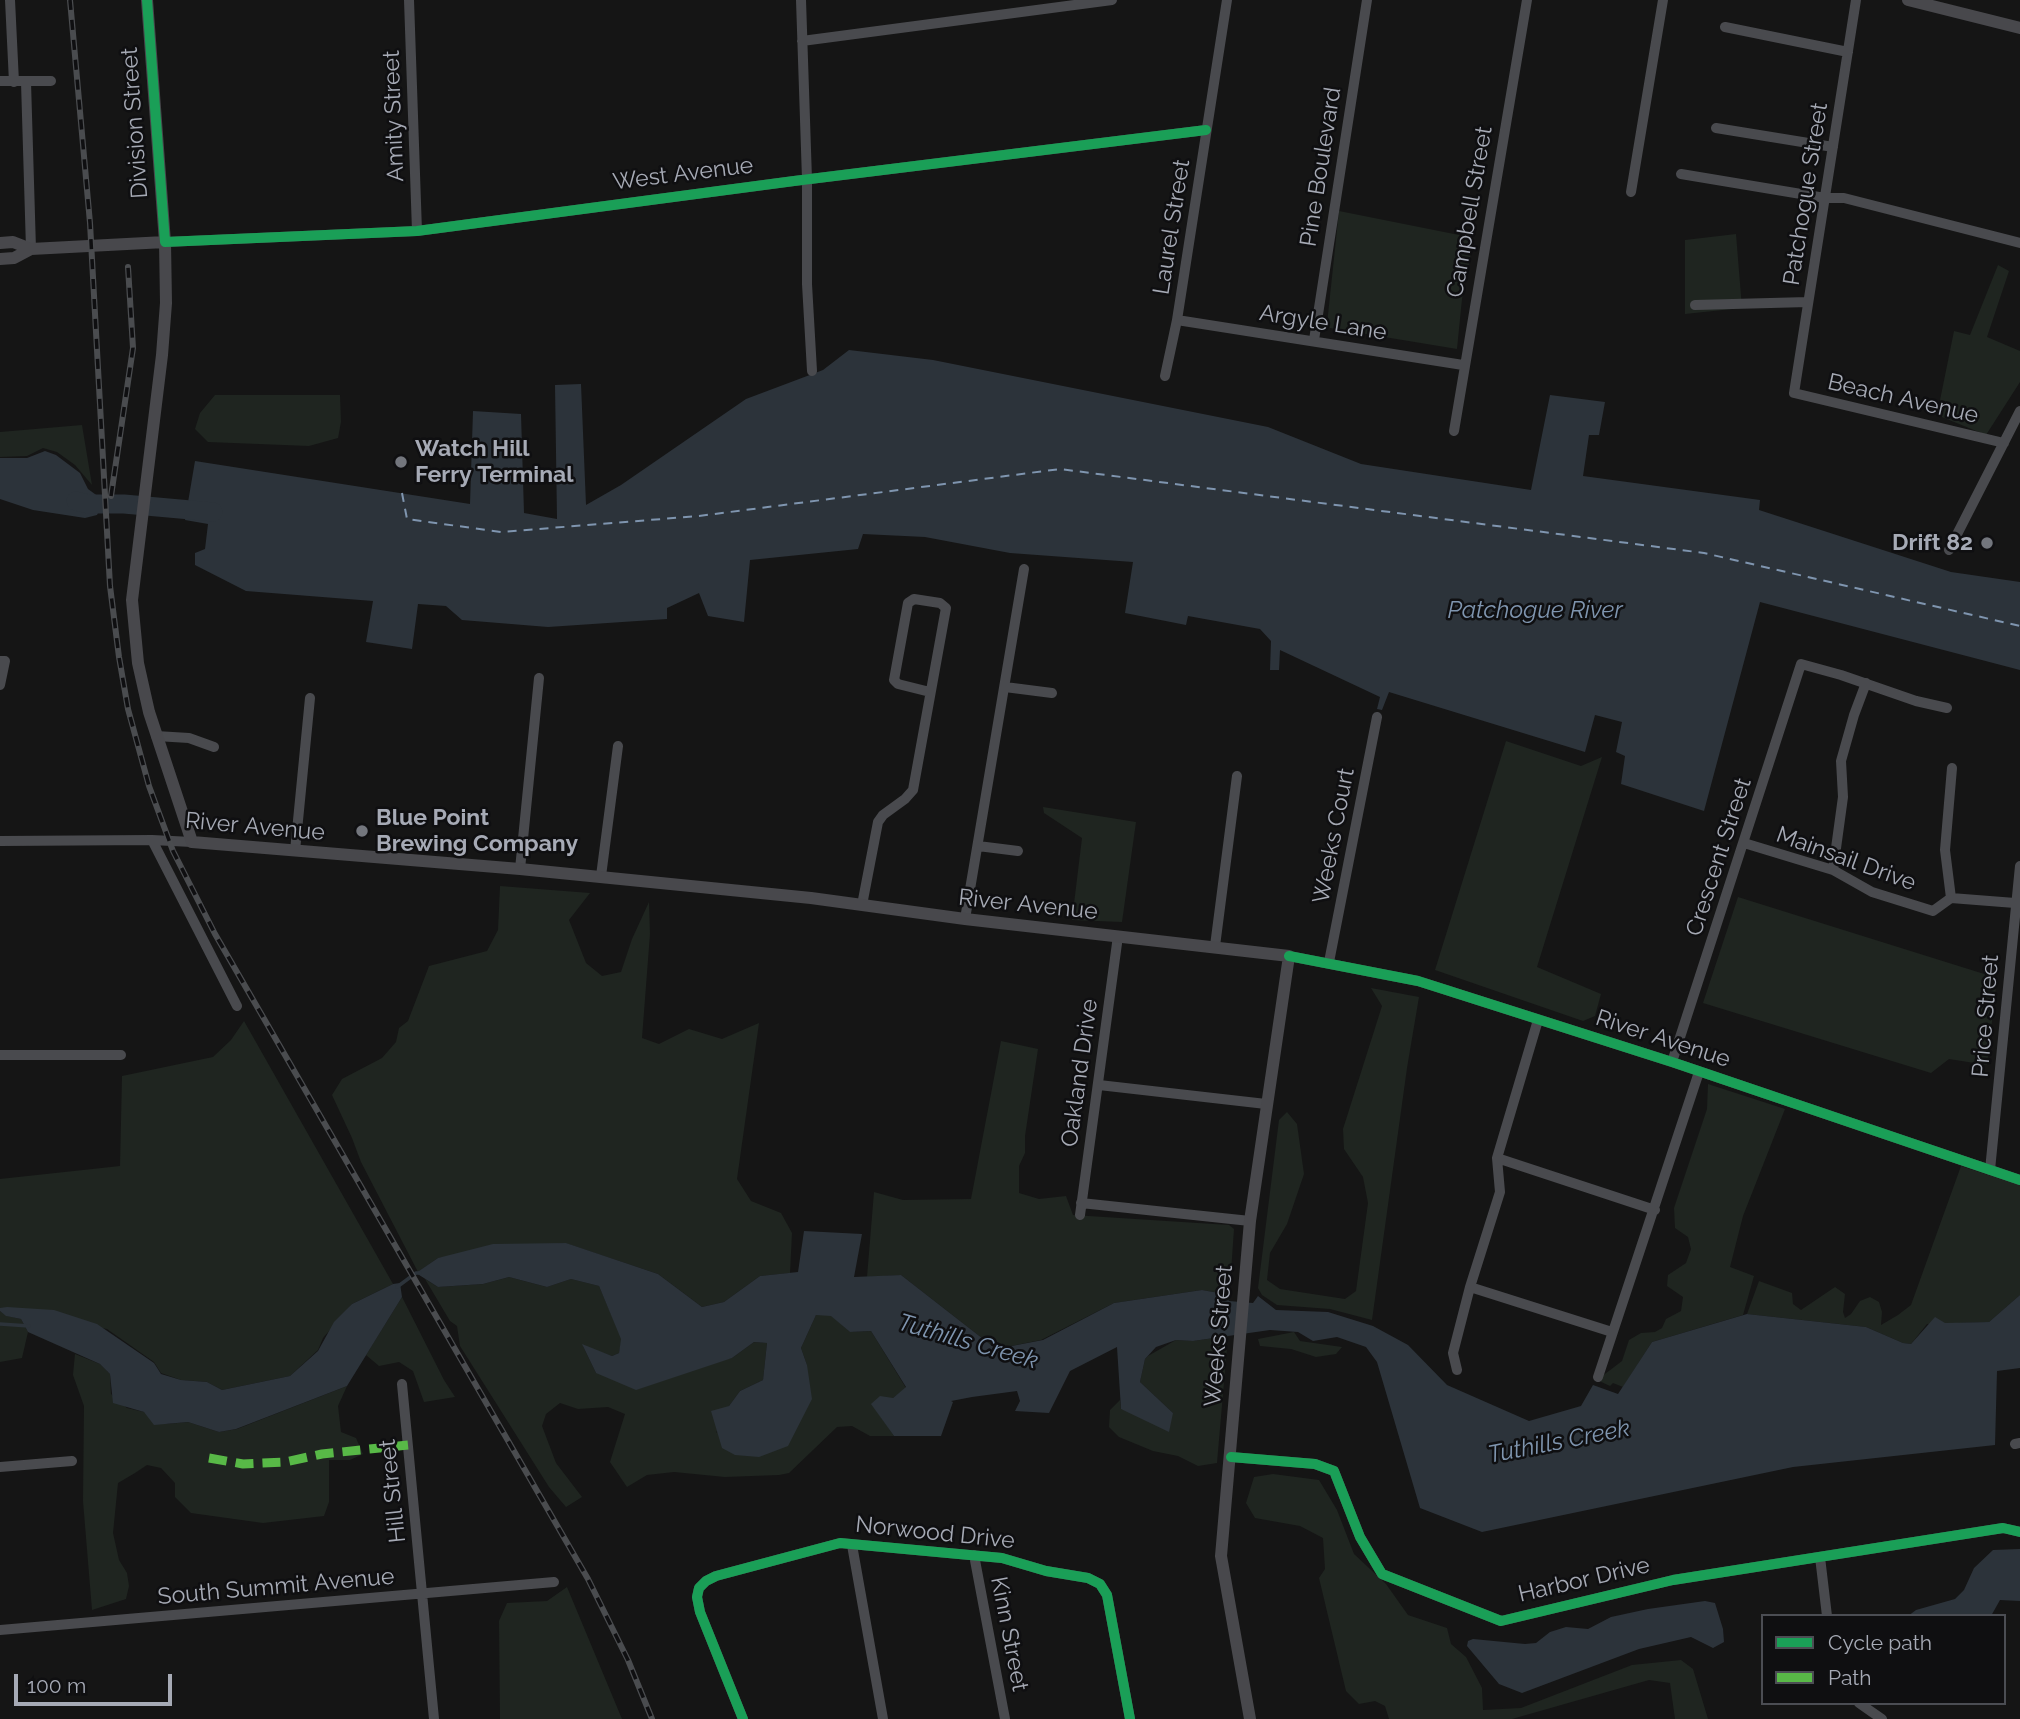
<!DOCTYPE html>
<html>
<head>
<meta charset="utf-8">
<style>
  body { margin:0 }
  #map { position:relative; width:2020px; height:1719px; overflow:hidden; background:#151515; font-family:Raleway,sans-serif }
  canvas { display:block }
  .legend { position:absolute; left:1761px; top:1614px; width:245px; height:91px; box-sizing:border-box; background:#0f0f11; border:2px solid #4b4d53; margin:0; padding:9px 12px; list-style:none; font-size:21px; color:#a6aab5 }
  .legend li { display:flex; align-items:center; gap:14px; height:35px }
  .legend b { width:35px; border:2px solid #4b4d53 }
  .scale { position:absolute; left:14px; top:1674px; width:158px; height:32px; box-sizing:border-box; border:4px solid #a6aab5; border-top:0; padding-left:9px; font-size:21px; line-height:24px; white-space:nowrap; color:#a6aab5; -webkit-text-stroke:5px #0f0f11; paint-order:stroke }
</style>
</head>
<body>
<div id="map">
<canvas width="2020" height="1719"></canvas>
<ul class="legend">
<li><b style="height:9px;background:#1a9f57"></b>Cycle path</li>
<li><b style="height:9px;background:#58b947"></b>Path</li>
</ul>
<div class="scale">100 m</div>
</div>
<script>
const ctx = document.querySelector('canvas').getContext('2d');
ctx.lineJoin = 'round';
function paint(path, color) { ctx.fillStyle = color; ctx.fill(path, 'evenodd'); }
const poly = rows => new Path2D(rows.map(r => 'M' + r).join(''));
function trace(path, color, width, dash) { ctx.strokeStyle = color; ctx.lineWidth = width; ctx.lineCap = dash ? 'butt' : 'round'; ctx.setLineDash(dash || []); ctx.stroke(path); }
function write(font, color, halo, rows, align = 'center') {
  ctx.font = font + ' Raleway,sans-serif'; ctx.lineWidth = 5; ctx.setLineDash([]); ctx.textBaseline = 'middle'; ctx.strokeStyle = halo; ctx.fillStyle = color; for (const [text, x, y, turn = 0] of rows) {
    ctx.save(); ctx.translate(x, y); ctx.rotate((+turn || 0) * Math.PI / 180); ctx.textAlign = isNaN(turn) ? turn : align; if (halo) ctx.strokeText(text, 0, 0); ctx.fillText(text, 0, 0); ctx.restore();
  }
}
paint(poly([
  [1339,211,1474,238,1462,299,1457,349,1330,328,1327,324],
  [1736,234,1742,308,1685,314,1685,240],
  [1998,265,2009,271,1987,337,2020,351,2020,382,1986,435,1937,415,1954,331,1970,335],
  [215,395,340,395,341,422,338,438,309,446,208,442,195,429,200,413],
  [82,425,92,485,75,465,57,452,43,448,27,456,0,457,0,432],
  [1506,741,1581,766,1602,757,1537,967,1601,994,1595,1016,1583,1021,1435,970],
  [1043,807,1136,822,1122,922,1072,920,1082,838,1044,813],
  [500,886,590,893,569,920,586,963,602,976,621,972,632,939,649,902,650,934,642,1038,659,1044,689,1029,722,1039,759,1023,737,1179,751,1201,781,1213,792,1233,790,1273,760,1276,724,1302,702,1307,658,1274,565,1243,438,1258,418,1272,361,1162,352,1138,332,1095,342,1079,382,1058,396,1042,399,1028,408,1021,429,966,487,951,498,930],
  [1738,897,1997,978,1987,1065,1949,1059,1931,1073,1703,1003],
  [1371,988,1419,997,1407,1068,1372,1320,1330,1309,1277,1305,1262,1295,1258,1288,1279,1120,1287,1112,1297,1124,1304,1174,1287,1224,1270,1253,1267,1280,1280,1289,1345,1299,1356,1291,1368,1203,1363,1177,1344,1149,1343,1129,1382,1006],
  [244,1021,393,1284,352,1304,323,1338,318,1350,290,1376,222,1390,207,1382,181,1380,161,1373,154,1362,107,1329,0,1308,0,1179,120,1166,122,1076,213,1057,231,1040],
  [1001,1041,1038,1049,1025,1136,1025,1153,1019,1166,1019,1193,1039,1199,1066,1196,1073,1215,1229,1225,1234,1229,1229,1301,1219,1293,1202,1290,1114,1303,1041,1340,996,1349,901,1275,867,1277,874,1192,903,1200,971,1199],
  [1708,1084,1785,1109,1743,1216,1730,1267,1754,1276,1743,1315,1652,1342,1623,1387,1613,1383,1610,1386,1597,1380,1622,1361,1629,1340,1641,1333,1655,1332,1662,1328,1666,1319,1681,1311,1683,1297,1667,1286,1668,1275,1686,1263,1691,1249,1688,1237,1675,1228,1674,1208,1707,1109],
  [1961,1166,2020,1185,2020,1295,1989,1322,1927,1324,1911,1344,1903,1343,1866,1327,1747,1314,1759,1281,1792,1293,1793,1304,1801,1310,1835,1287,1845,1294,1843,1312,1845,1318,1851,1314,1860,1301,1870,1297,1879,1302,1882,1312,1881,1325,1898,1315,1911,1305],
  [509,1277,547,1287,571,1279,599,1286,622,1339,619,1353,612,1356,583,1346,596,1373,732,1358,754,1342,767,1343,763,1380,740,1391,729,1406,716,1433,807,1365,801,1348,816,1315,831,1315,850,1332,871,1331,906,1388,893,1398,872,1404,894,1436,870,1436,852,1426,837,1427,789,1473,779,1475,725,1477,674,1472,647,1475,627,1487,610,1462,625,1414,608,1407,578,1409,560,1403,546,1414,542,1426,556,1463,582,1497,566,1507,549,1487,460,1346,457,1326,450,1321,425,1279,438,1287,483,1284],
  [402,1297,444,1380,455,1397,424,1402,413,1371,399,1362,379,1366,366,1355],
  [0,1311,7,1316,21,1319,28,1332,22,1358,0,1362],
  [1294,1332,1300,1341,1342,1347,1336,1354,1316,1357,1291,1349,1260,1346,1258,1339],
  [1228,1336,1217,1463,1198,1466,1178,1456,1153,1451,1119,1437,1109,1427,1110,1410,1120,1400,1121,1409,1173,1413,1140,1382,1145,1359,1148,1356,1176,1340,1193,1341],
  [75,1354,100,1364,110,1374,111,1394,127,1408,144,1412,166,1424,188,1422,219,1432,237,1429,347,1386,338,1406,341,1432,356,1438,363,1454,350,1460,329,1460,329,1502,324,1516,263,1523,191,1513,175,1497,175,1483,161,1468,147,1465,135,1473,118,1483,113,1533,119,1560,127,1573,129,1586,126,1599,92,1610,83,1501,84,1406,73,1375],
  [1273,1474,1319,1480,1337,1510,1354,1554,1386,1584,1408,1615,1447,1628,1451,1644,1466,1657,1482,1688,1483,1710,1521,1708,1632,1665,1681,1660,1693,1669,1708,1719,1675,1719,1670,1683,1649,1680,1512,1719,1389,1719,1385,1706,1375,1701,1359,1704,1346,1691,1319,1578,1325,1569,1323,1538,1300,1526,1255,1518,1246,1503,1254,1477],
  [567,1587,622,1719,500,1719,499,1621,507,1603,547,1601]
]), '#1f2520');
paint(poly([
  [849,350,933,360,1268,427,1361,464,1531,490,1550,395,1605,402,1599,435,1589,435,1583,476,1760,500,1759,510,1951,572,2020,582,2020,670,1760,602,1704,811,1621,784,1625,756,1616,752,1622,722,1595,715,1585,752,1389,692,1382,710,1377,709,1380,697,1280,650,1279,670,1270,670,1271,641,1260,629,1188,616,1186,625,1125,613,1133,562,1010,553,925,537,863,534,858,549,750,560,744,622,708,616,699,593,667,608,667,619,548,627,462,620,446,606,418,604,412,649,366,642,373,601,246,591,195,565,195,553,205,549,208,524,185,520,195,461,470,504,473,411,521,414,524,513,557,519,555,385,581,384,586,505,621,485,746,399,823,370],
  [45,451,56,455,80,473,88,489,99,497,99,511,97,515,85,518,33,510,0,499,0,458,27,458],
  [804,1231,862,1234,854,1277,901,1275,996,1349,1043,1340,1114,1303,1202,1290,1219,1293,1229,1301,1253,1303,1258,1296,1276,1310,1328,1312,1373,1326,1408,1345,1447,1385,1529,1421,1581,1406,1593,1385,1618,1394,1652,1342,1747,1314,1866,1327,1903,1343,1911,1344,1935,1317,1945,1323,1989,1322,2020,1295,2020,1368,1997,1371,1995,1445,1793,1467,1482,1532,1420,1508,1377,1362,1366,1347,1337,1337,1313,1341,1298,1332,1270,1330,1193,1341,1176,1340,1156,1347,1145,1359,1140,1382,1173,1413,1169,1432,1121,1409,1117,1347,1070,1371,1049,1413,1015,1411,1020,1401,1017,1391,972,1397,951,1401,953,1402,941,1436,894,1436,871,1404,880,1396,893,1398,906,1387,871,1331,850,1332,831,1316,816,1315,801,1348,807,1365,812,1399,788,1446,759,1457,735,1455,722,1448,711,1411,729,1406,740,1391,763,1380,767,1343,754,1342,732,1358,636,1390,596,1373,582,1344,612,1356,619,1353,621,1339,599,1286,571,1279,547,1287,509,1277,483,1284,438,1287,416,1273,438,1258,493,1244,566,1243,658,1274,702,1307,724,1302,760,1276,798,1272],
  [400,1283,402,1297,347,1386,236,1429,219,1432,188,1422,154,1425,144,1412,113,1403,110,1374,100,1364,28,1332,21,1319,6,1316,0,1311,0,1308,7,1307,54,1310,97,1324,154,1363,161,1374,181,1380,207,1382,222,1390,290,1376,318,1351,334,1322,352,1304,393,1284],
  [2020,1549,2020,1601,2000,1600,1991,1616,1908,1616,1916,1610,1955,1599,1964,1590,1974,1568,1993,1550],
  [1705,1601,1715,1603,1723,1629,1724,1642,1713,1648,1691,1637,1639,1649,1522,1693,1499,1684,1467,1646,1468,1641,1473,1639,1525,1644,1536,1643,1550,1632,1566,1627,1588,1629,1611,1617,1648,1609]
]), '#2c333a');
trace(poly([
  [397,1287,416,1273,420,1273],
  [0,1324,29,1326]
]), '#2c333a', 3.5);
trace(poly([
  [76,501,88,504,124,504,213,512]
]), '#2c333a', 19);
trace(poly([
  [402,493,407,519,501,532,699,516,1060,469,1704,553,2020,626]
]), '#7f95af', 2, [9, 7]);
trace(poly([
  [10,0,14,82],
  [409,0,417,231],
  [801,0,807,179,807,284,812,371],
  [1856,0,1794,393,2004,443],
  [1725,27,1848,52],
  [802,41,1112,0],
  [0,81,51,81],
  [26,82,31,249],
  [1716,128,1833,147],
  [1681,174,1825,198,1844,198,2020,243],
  [1631,192,1663,0],
  [165,242,417,231,794,181,1206,130],
  [1695,305,1808,302],
  [1177,320,1463,365],
  [1314,340,1367,0],
  [1165,376,1177,320,1227,0],
  [1454,431,1527,0],
  [1949,550,2020,411],
  [0,661,5,661,0,685],
  [1005,687,1052,693],
  [156,736,189,738,214,747],
  [152,840,237,1006],
  [0,841,152,840,192,842],
  [1744,843,1833,870,1872,892,1933,911,1951,898,2015,903],
  [978,846,1018,851],
  [295,851,310,698],
  [520,869,539,678],
  [1833,870,1843,797,1841,761,1854,715,1866,683],
  [601,876,618,746],
  [1951,898,1945,850,1952,768],
  [862,905,878,822,883,815,905,799,913,790,946,608,940,603,914,599,908,603,894,680,898,684,930,692],
  [965,919,1024,569],
  [1215,946,1237,776],
  [1289,956,1418,981,1672,1062,2020,1180],
  [1329,962,1377,717],
  [0,1055,121,1055],
  [1672,1062,1801,664,1841,675,1916,701,1947,708],
  [1099,1085,1266,1104],
  [1497,1158,1655,1210],
  [1990,1170,2020,866],
  [1081,1203,1250,1221],
  [1080,1215,1118,936],
  [1470,1287,1612,1332],
  [1457,1370,1453,1353,1470,1287,1500,1192,1497,1158,1538,1020],
  [1598,1377,1699,1072],
  [402,1384,434,1719],
  [2015,1444,2020,1443],
  [1231,1457,1315,1464,1334,1471,1360,1537,1382,1574,1501,1621,1673,1580,2003,1528,2020,1532],
  [0,1467,72,1461],
  [852,1545,883,1719],
  [974,1555,1005,1719],
  [1820,1557,1827,1616],
  [0,1630,554,1582],
  [1859,1703,1882,1719],
  [743,1719,700,1612,697,1597,699,1588,706,1581,716,1576,840,1543,1002,1558,1046,1571,1088,1578,1100,1584,1107,1595,1130,1719]
]), '#494a4e', 10);
trace(poly([
  [147,0,165,242,166,303,162,355,132,600,138,663,149,712,192,842,520,869,811,898,965,919,1289,956,1250,1221,1221,1556,1250,1719],
  [1908,0,2020,28],
  [0,243,13,242,31,249,165,242],
  [0,259,14,258,31,249]
]), '#48484c', 12);
const rail = poly([
  [70,0,90,223,110,586,119,657,128,709,149,786,173,851,215,934,588,1579,628,1660,652,1719],
  [111,496,133,348,128,267]
]);
trace(rail, '#4a4c4f', 6);
trace(rail, '#0f0f11', 3.5, [10]);
trace(poly([
  [209,1458,243,1464,285,1462,322,1454,408,1445]
]), '#58b947', 9, [18, 9]);
trace(poly([
  [147,0,165,242,417,231,794,181,1206,130],
  [1289,956,1418,981,1672,1062,2020,1180],
  [1231,1457,1315,1464,1334,1471,1360,1537,1382,1574,1501,1621,1673,1580,2003,1528,2020,1532],
  [743,1719,700,1612,697,1597,699,1588,706,1581,716,1576,840,1543,1002,1558,1046,1571,1088,1578,1100,1584,1107,1595,1130,1719]
]), '#1a9f57', 10);
for (const [x, y, r, color] of [
  [401,462,7,"#73767d"],
  [1987,543,7,"#73767d"],
  [362,831,7,"#73767d"]
]) { const dot = new Path2D(); dot.arc(x, y, r, 0, 2 * Math.PI); ctx.fillStyle = color; ctx.fill(dot); trace(dot, '#0f0f11', 2.5); }
write('23px', '#a6aab5', '#0f0f11', [
  ["Amity Street",394,116,-92],
  ["Division Street",135,123,-94],
  ["Pine Boulevard",1321,167,-81],
  ["West Avenue",683,174,-7],
  ["Patchogue Street",1806,194,-81],
  ["Campbell Street",1470,212,-80],
  ["Laurel Street",1172,227,-81],
  ["Argyle Lane",1323,323,9],
  ["Beach Avenue",1903,399,13],
  ["River Avenue",255,827,5],
  ["Weeks Court",1334,836,-79],
  ["Crescent Street",1719,857,-72],
  ["Mainsail Drive",1846,859,20],
  ["River Avenue",1028,905,6],
  ["Price Street",1986,1016,-85],
  ["River Avenue",1663,1039,18],
  ["Oakland Drive",1080,1073,-82],
  ["Weeks Street",1219,1336,-85],
  ["Hill Street",393,1491,-96],
  ["Norwood Drive",935,1533,6],
  ["Harbor Drive",1584,1580,-13],
  ["South Summit Avenue",276,1587,-5],
  ["Kinn Street",1009,1634,79]
]);
write('bold 23px', '#a6aab5', '#0f0f11', [
  ["Watch Hill",415,449],
  ["Ferry Terminal",415,475],
  ["Drift 82",1973,543,"right"],
  ["Blue Point",376,818],
  ["Brewing Company",376,844]
], 'left');
write('italic 24px', '#7f95af', '#0f0f11', [
  ["Patchogue River",1535,611],
  ["Tuthills Creek",968,1342,16],
  ["Tuthills Creek",1559,1442,-11]
]);
</script>
</body>
</html>
